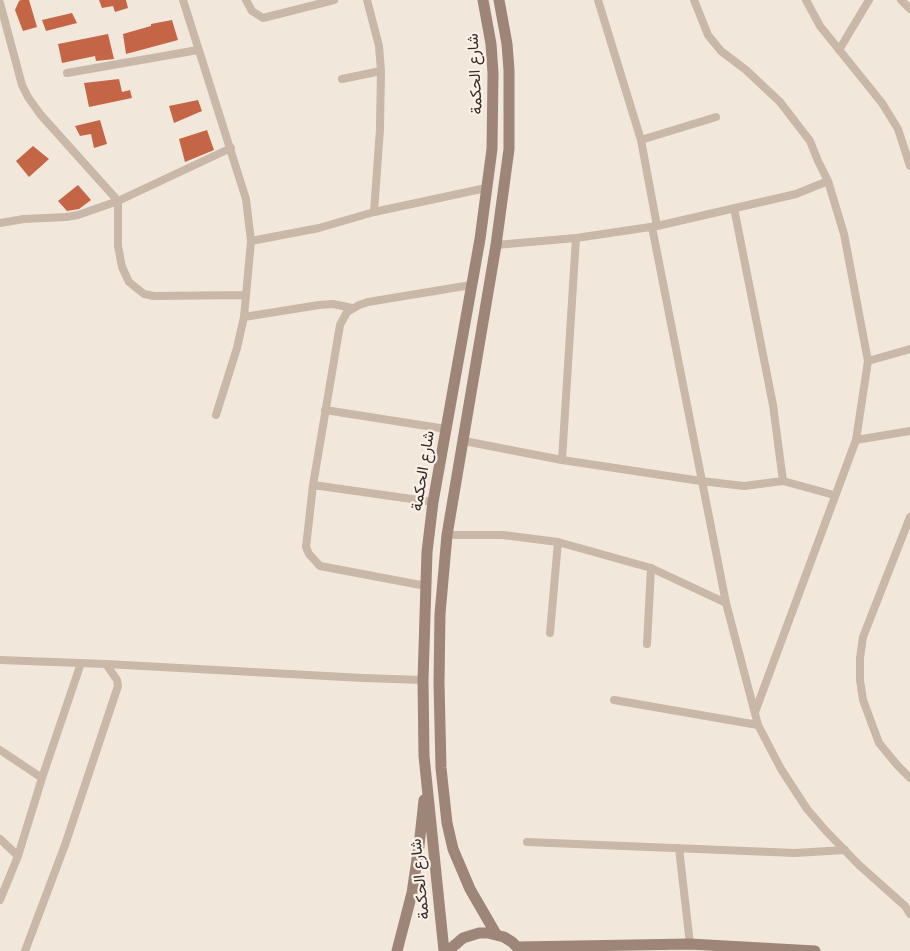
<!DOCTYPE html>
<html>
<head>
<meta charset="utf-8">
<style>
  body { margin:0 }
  canvas { display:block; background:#f1e7db }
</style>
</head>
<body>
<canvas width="910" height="951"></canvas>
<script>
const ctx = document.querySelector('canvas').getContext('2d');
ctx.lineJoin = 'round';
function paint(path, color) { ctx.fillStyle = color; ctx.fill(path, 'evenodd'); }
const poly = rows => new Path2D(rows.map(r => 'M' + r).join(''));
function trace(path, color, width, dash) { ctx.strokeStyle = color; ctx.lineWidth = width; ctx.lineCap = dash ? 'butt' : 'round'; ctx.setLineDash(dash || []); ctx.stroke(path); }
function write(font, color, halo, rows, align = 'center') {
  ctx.font = font + ' Montserrat,Vazirmatn,sans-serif'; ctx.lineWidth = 4.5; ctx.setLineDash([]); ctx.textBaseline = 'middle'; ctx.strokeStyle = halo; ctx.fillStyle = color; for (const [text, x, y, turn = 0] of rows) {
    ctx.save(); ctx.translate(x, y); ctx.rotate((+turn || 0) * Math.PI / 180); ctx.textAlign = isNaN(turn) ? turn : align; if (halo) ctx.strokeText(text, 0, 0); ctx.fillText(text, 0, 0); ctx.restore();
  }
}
paint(poly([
  [21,0,29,0,37,27,23,31,15,10,19,1],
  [99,0,126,0,128,8,115,12,113,6,102,8],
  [72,13,77,23,46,31,42,20],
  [172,20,178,40,126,54,123,34,151,26,151,24],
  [108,34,114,59,96,61,95,56,62,63,58,44],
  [119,79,122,92,130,90,132,98,89,107,84,83],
  [198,100,202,111,174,123,169,106],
  [100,120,107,144,94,148,91,134,80,136,75,126],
  [207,130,214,150,185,162,179,139],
  [33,146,49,159,29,177,16,161],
  [78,185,91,200,79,209,67,211,58,201]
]), '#c46646');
trace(poly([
  [183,0,246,199,251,241,244,317,237,348,216,415],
  [246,0,252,11,263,18,334,0],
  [367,0,379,46,381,71,380,129,374,212],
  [598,0,641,140,657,226],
  [694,0,708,35,721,51,746,70,780,102,810,141,818,161,828,181,844,234,868,361,856,440,755,712],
  [806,0,820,26,882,103,898,129,910,166],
  [901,0,910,9],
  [0,3,22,85,28,97,40,114,118,201,118,246,122,267,129,282,144,294,154,296,246,295],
  [839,50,869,0],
  [67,73,198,50],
  [342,79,381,71],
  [641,140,716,117],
  [734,208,773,405,783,481],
  [0,223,24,219,66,217,78,215,118,201,231,148],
  [652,227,726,603,758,725,781,769,807,809,826,831,859,865,905,906,910,914],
  [251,241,319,228,374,212,486,188],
  [496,245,576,238,657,226,796,194,828,181],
  [244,317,319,305,333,304,352,308],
  [868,361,910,349],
  [325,410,446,429],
  [856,440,910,431],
  [464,441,562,460,701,481,744,486,783,481,834,495],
  [562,460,576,238],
  [313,485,433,502],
  [910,517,863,637,860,658,860,680,863,700,879,743,898,766,910,778],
  [447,535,503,535,558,542,651,568,726,603],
  [426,586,320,566,309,554,306,547,313,485,340,325,347,312,359,305,368,302,471,285],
  [550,633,558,542],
  [647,644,651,568],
  [0,660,106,664,363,678,423,680],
  [614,700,758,725],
  [0,750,42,778],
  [0,839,18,856],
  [527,842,795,853,845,850],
  [679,848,690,944],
  [0,900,18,856,42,778,81,663],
  [25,951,65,845,118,686,117,680,106,664]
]), '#c9b7a7', 8);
trace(poly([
  [496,934,470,889,453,849,447,823,441,768,439,683,440,614,447,535,496,245,509,149,509,70,507,44,499,0],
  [519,947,690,944,815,951],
  [397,951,412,893,419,846,424,800],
  [444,951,424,756,423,680,427,552,433,502,480,239,492,149,493,73,491,44,483,0],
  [448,951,463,938,479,933,488,933,504,937,512,942,521,951]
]), '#9d8678', 11);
write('16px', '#362c28', '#f9f1e7', [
  ["شارع الحكمة",475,74,-93],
  ["شارع الحكمة",423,471,-81],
  ["شارع الحكمة",420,879,-96]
]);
</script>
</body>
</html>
